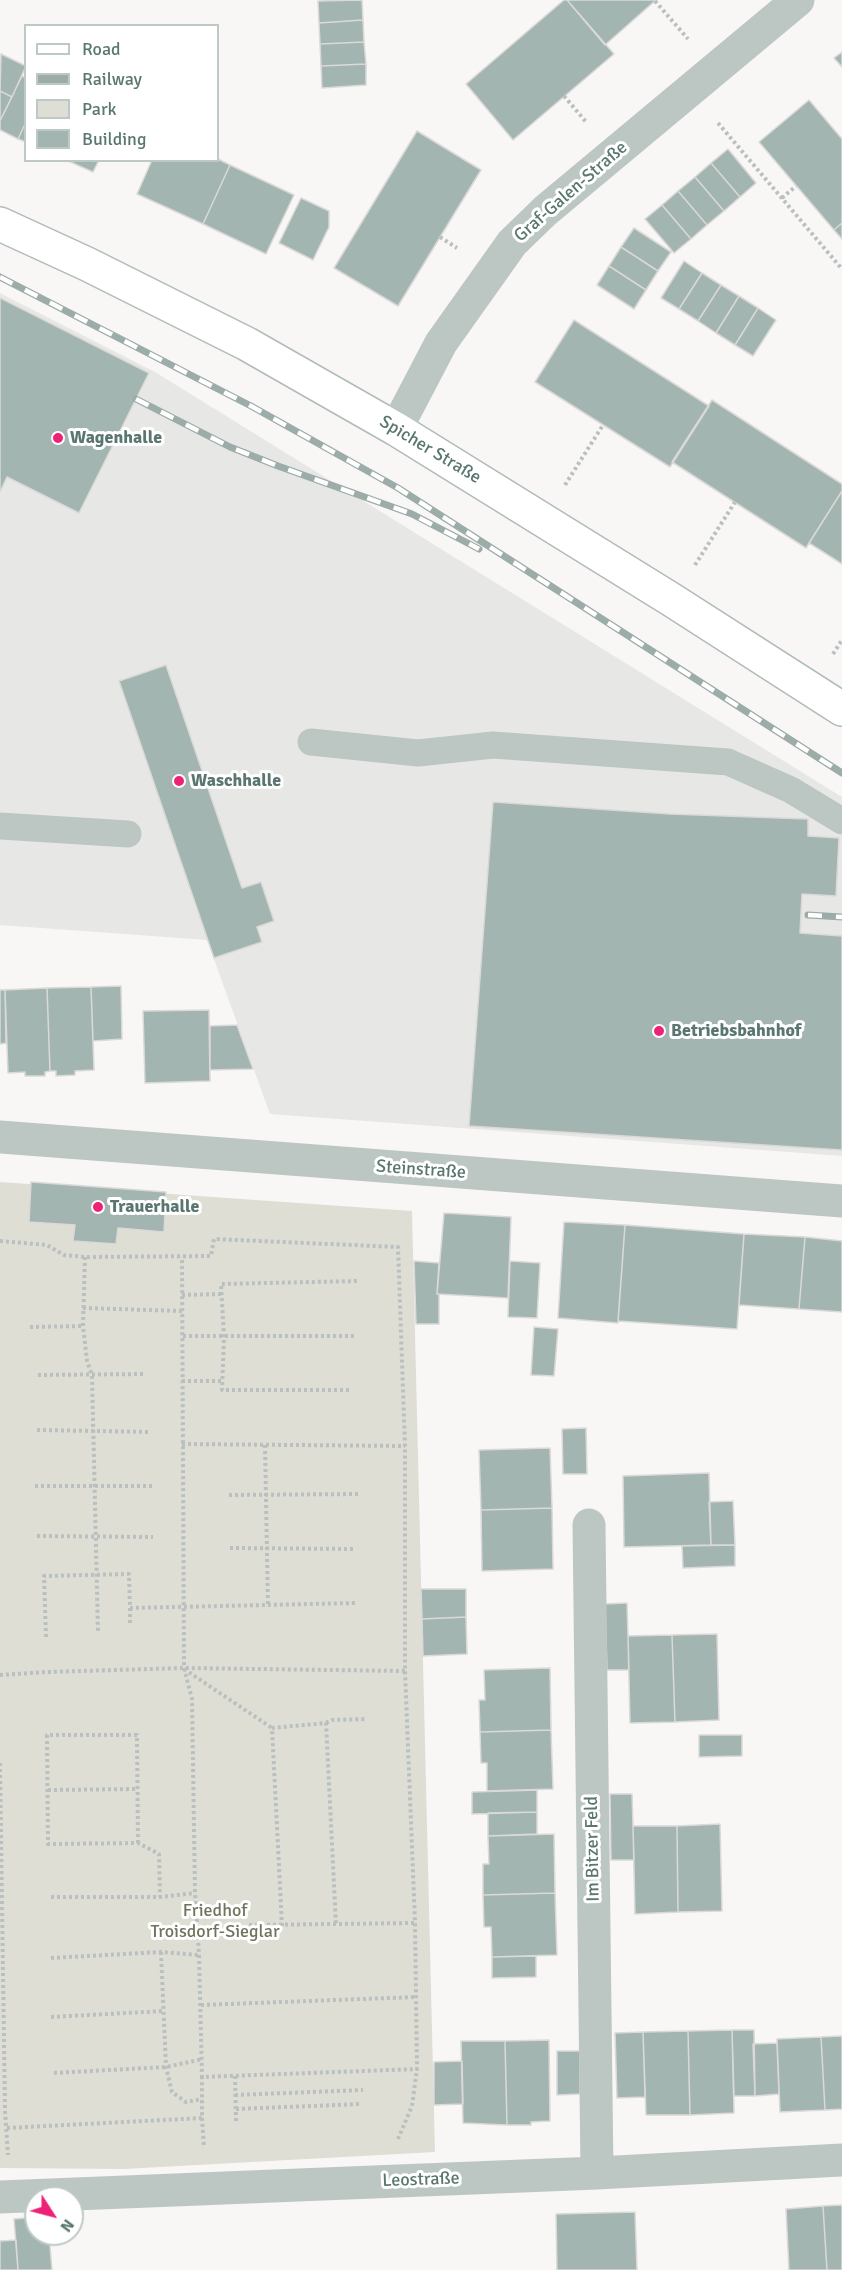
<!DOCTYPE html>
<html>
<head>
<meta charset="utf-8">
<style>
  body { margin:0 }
  #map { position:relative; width:842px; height:2270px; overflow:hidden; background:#f9f7f6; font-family:Signika,sans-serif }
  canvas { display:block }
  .legend { position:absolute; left:24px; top:24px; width:195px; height:138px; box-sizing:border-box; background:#fff; border:2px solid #bdc9c6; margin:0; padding:8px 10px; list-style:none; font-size:18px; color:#597770 }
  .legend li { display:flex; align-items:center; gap:12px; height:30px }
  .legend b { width:30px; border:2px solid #bdc9c6 }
  .north { position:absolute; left:24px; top:2186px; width:60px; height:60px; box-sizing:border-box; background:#fff; border:2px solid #bdc9c6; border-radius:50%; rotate:126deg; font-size:16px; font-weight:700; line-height:24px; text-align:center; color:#597770 }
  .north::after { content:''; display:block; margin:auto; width:21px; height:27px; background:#ed2277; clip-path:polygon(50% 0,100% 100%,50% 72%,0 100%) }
</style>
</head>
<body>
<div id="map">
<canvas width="842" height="2270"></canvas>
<ul class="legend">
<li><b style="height:8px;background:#fff"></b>Road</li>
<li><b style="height:8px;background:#9caca8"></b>Railway</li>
<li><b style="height:16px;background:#deded5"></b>Park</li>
<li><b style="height:16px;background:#a3b5b1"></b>Building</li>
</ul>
<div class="north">N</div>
</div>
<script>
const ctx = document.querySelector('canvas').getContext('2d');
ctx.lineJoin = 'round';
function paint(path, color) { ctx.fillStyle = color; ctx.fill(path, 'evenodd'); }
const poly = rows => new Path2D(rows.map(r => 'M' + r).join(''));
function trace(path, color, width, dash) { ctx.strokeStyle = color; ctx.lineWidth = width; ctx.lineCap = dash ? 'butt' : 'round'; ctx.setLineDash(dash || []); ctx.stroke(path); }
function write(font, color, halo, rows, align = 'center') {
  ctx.font = font + ' Signika,sans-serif'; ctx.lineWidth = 6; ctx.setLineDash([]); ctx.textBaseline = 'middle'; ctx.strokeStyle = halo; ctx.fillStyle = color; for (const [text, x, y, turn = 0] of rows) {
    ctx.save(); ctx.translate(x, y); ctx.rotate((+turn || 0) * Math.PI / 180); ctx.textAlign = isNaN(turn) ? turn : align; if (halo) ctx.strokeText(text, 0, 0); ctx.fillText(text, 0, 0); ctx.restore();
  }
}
paint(poly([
  [0,293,155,372,842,797,842,1156,270,1114,207,940,0,925]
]), '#e7e8e6');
paint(poly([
  [0,1182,412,1211,435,2152,124,2169,0,2168]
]), '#deded5');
const building = poly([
  [362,0,363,20,319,23,318,1,362,0],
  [564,0,567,0,614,54,513,140,466,84,564,0],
  [567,0,656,0,605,45,567,0],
  [363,20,364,42,320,44,319,23,363,20],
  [364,42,366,64,321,66,320,44,364,42],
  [842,52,842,67,834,58,842,52],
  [1,54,26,66,12,97,0,91,1,54],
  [366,64,366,85,322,88,321,66,366,64],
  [22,76,26,78,26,122,18,139,0,130,0,121,22,76],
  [0,91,12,97,0,121,0,91],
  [809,100,842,139,842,223,834,230,759,142,809,100],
  [26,122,26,142,18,139,26,122],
  [417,131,481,170,398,306,334,268,417,131],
  [728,149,756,183,740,197,711,163,728,149],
  [218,159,230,165,203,224,137,194,152,160,218,159],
  [66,160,99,160,93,172,66,160],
  [711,163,740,197,724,211,695,177,711,163],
  [230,165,294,195,266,254,203,224,230,165],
  [695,177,724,211,707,225,678,191,695,177],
  [678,191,707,225,691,239,662,205,678,191],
  [301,198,329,211,329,227,313,260,279,243,301,198],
  [662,205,691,239,674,253,645,219,662,205],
  [842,223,842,239,834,230,842,223],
  [634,228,671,252,658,271,621,247,634,228],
  [621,247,658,271,646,290,609,266,621,247],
  [684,261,702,273,679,309,661,298,684,261],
  [609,266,646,290,634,309,597,285,609,266],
  [702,273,721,285,698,321,679,309,702,273],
  [721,285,739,296,716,333,698,321,721,285],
  [739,296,758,308,735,345,716,333,739,296],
  [0,298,149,373,79,513,7,477,0,492,0,298],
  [758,308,776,320,753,356,735,345,758,308],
  [574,320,709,406,670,467,535,382,574,320],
  [712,400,842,484,842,491,806,548,672,462,712,400],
  [842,491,842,564,809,543,842,491],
  [166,665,242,888,261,882,274,921,257,927,262,942,214,958,119,681,166,665],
  [493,802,670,814,808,819,808,836,839,838,836,896,802,894,800,933,842,936,842,1150,469,1126,493,802],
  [121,986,122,1039,93,1041,91,987,121,986],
  [91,987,94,1070,75,1071,75,1075,56,1076,56,1071,50,1071,47,988,91,987],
  [47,988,50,1071,45,1072,45,1076,25,1076,25,1072,8,1073,5,990,47,988],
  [0,990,5,990,6,1043,0,1044,0,990],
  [209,1010,210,1081,145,1083,143,1011,209,1010],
  [237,1025,253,1069,210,1070,210,1026,237,1025],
  [31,1182,166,1192,164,1232,118,1228,116,1244,73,1241,75,1225,29,1222,31,1182],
  [444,1213,511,1217,508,1298,437,1294,444,1213],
  [564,1222,625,1225,618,1323,558,1318,564,1222],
  [625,1225,744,1234,737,1329,618,1321,625,1225],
  [744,1234,805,1237,799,1309,739,1305,744,1234],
  [805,1237,842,1241,842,1312,799,1309,805,1237],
  [414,1261,439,1263,437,1294,439,1294,439,1324,416,1324,414,1261],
  [510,1261,540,1263,537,1318,508,1317,510,1261],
  [534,1327,558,1329,554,1376,531,1375,534,1327],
  [586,1428,587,1474,563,1474,562,1429,586,1428],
  [550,1448,552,1508,481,1510,479,1450,550,1448],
  [709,1473,711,1545,624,1547,623,1476,709,1473],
  [733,1501,735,1545,711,1545,709,1502,733,1501],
  [552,1508,553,1569,482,1571,481,1510,552,1508],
  [735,1545,735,1566,683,1568,682,1546,735,1545],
  [421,1589,466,1589,466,1617,422,1619,421,1589],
  [627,1603,629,1670,607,1670,605,1604,627,1603],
  [466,1617,467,1654,423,1656,422,1619,466,1617],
  [717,1634,719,1720,675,1722,672,1635,717,1634],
  [672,1635,675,1722,630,1723,628,1636,672,1635],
  [550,1668,551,1730,480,1732,479,1700,485,1700,484,1670,550,1668],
  [551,1730,553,1789,487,1791,487,1763,481,1763,480,1732,551,1730],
  [699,1735,742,1735,742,1756,699,1757,699,1735],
  [537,1790,537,1812,472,1814,472,1792,537,1790],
  [610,1794,632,1794,634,1860,611,1860,610,1794],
  [537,1812,537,1834,488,1836,488,1813,537,1812],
  [720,1824,722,1911,678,1912,677,1826,720,1824],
  [633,1826,677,1826,678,1912,635,1914,633,1826],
  [554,1834,555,1893,483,1895,483,1864,489,1864,488,1836,554,1834],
  [555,1893,557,1955,492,1957,491,1927,484,1927,483,1895,555,1893],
  [536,1956,536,1977,492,1978,492,1957,536,1956],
  [732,2030,754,2030,755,2096,734,2096,732,2030],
  [732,2030,734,2113,690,2115,688,2031,732,2030],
  [688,2031,690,2115,646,2115,643,2032,688,2031],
  [643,2032,645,2097,617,2098,615,2033,643,2032],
  [842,2036,842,2109,825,2110,821,2037,842,2036],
  [821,2037,825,2110,780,2112,777,2039,821,2037],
  [549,2040,550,2121,531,2122,531,2125,507,2125,505,2041,549,2040],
  [461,2041,505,2041,507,2125,463,2123,461,2041],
  [777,2043,779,2094,755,2096,753,2044,777,2043],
  [557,2051,580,2051,580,2094,557,2095,557,2051],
  [462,2061,463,2104,434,2105,434,2062,462,2061],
  [842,2205,842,2270,827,2270,823,2206,842,2205],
  [823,2206,827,2270,789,2270,786,2209,823,2206],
  [635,2212,637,2270,557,2270,556,2214,635,2212],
  [36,2217,36,2234,49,2234,52,2270,18,2270,14,2219,36,2217],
  [16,2240,18,2270,0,2270,0,2241,16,2240]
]);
paint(building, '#a3b5b1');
trace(building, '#dad9d8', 1.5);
const secondary = poly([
  [0,224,87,264,247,344,396,429,672,600,842,709]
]);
trace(secondary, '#afbcb9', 36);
trace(poly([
  [655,1,688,39],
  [564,96,587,123],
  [718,123,842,269],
  [782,198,796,186],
  [440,237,457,248],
  [565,485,603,425],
  [695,565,735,502],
  [833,654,842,640],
  [0,1241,47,1245,64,1255,85,1257,211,1256,214,1239,398,1247,405,1446,405,1671,415,1923,417,2069,202,2077,199,1955,195,1893,192,1699,184,1668,182,1257],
  [85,1257,83,1326,87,1361,92,1375,98,1633],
  [182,1295,222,1294],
  [83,1308,182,1311],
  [30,1327,83,1326],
  [183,1336,354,1336],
  [38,1375,145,1374],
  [182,1381,222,1381],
  [349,1390,222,1390,224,1337,221,1284,357,1281],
  [37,1430,151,1432],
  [182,1444,405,1446],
  [265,1445,268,1606],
  [35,1486,153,1486],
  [229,1495,360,1494],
  [37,1536,153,1537],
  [230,1548,356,1549],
  [130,1608,130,1626],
  [46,1637,44,1576,129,1574,130,1608,355,1603],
  [184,1669,272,1728],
  [0,1675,47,1672,184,1668,405,1671],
  [326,1723,332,1720,366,1719],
  [0,1763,5,2111,8,2155],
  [48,1790,138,1789],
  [138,1843,137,1735,47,1735,48,1844,138,1843,159,1854,160,1897],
  [51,1897,160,1897,195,1893],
  [249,1925,415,1923],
  [282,1926,272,1728,326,1723,336,1925],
  [161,1952,166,2067,172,2092,186,2102,202,2099],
  [51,1958,161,1952,199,1955],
  [201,2005,417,1997],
  [51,2017,164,2011],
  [54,2073,166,2067,203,2059],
  [235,2076,236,2121],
  [235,2095,363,2090],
  [236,2109,362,2104],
  [202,2118,204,2148],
  [7,2128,202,2118,202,2077],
  [398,2139,412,2106,417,2069]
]), '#b9c0bf', 4, [3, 3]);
trace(poly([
  [311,742,418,753,493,745,728,762,791,790,842,821],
  [0,826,128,834]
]), '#bcc7c4', 27);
trace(poly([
  [396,429,441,343,512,243,545,211,798,0],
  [0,1137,842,1201],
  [589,1525,597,2173],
  [0,2197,597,2173,842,2160]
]), '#bcc7c4', 33);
trace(secondary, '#fff', 33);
const rail = poly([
  [0,277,251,406,398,488,842,773],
  [136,399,230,447,278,466,412,514,479,549],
  [808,915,842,917]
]);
trace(rail, '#9caca8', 7);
trace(rail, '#fff', 4.5, [14]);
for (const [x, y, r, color] of [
  [58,438,6,"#ed2277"],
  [179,781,6,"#ed2277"],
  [659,1031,6,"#ed2277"],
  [98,1207,6,"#ed2277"]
]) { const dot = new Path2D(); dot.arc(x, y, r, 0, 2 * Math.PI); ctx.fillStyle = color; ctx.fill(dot); trace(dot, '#fff', 2); }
write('18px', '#597770', '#fff', [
  ["Graf-Galen-Straße",571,192,-41],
  ["Spicher Straße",430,450,31],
  ["Steinstraße",421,1170,4],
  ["Im Bitzer Feld",593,1849,-91],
  ["Leostraße",421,2180,-2]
]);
write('bold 18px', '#597770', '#fff', [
  ["Wagenhalle",70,438],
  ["Waschhalle",191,781],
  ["Betriebsbahnhof",671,1031],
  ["Trauerhalle",110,1207]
], 'left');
write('18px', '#70745d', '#fff', [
  ["Friedhof",215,1911],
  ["Troisdorf-Sieglar",215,1932]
]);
</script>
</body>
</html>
